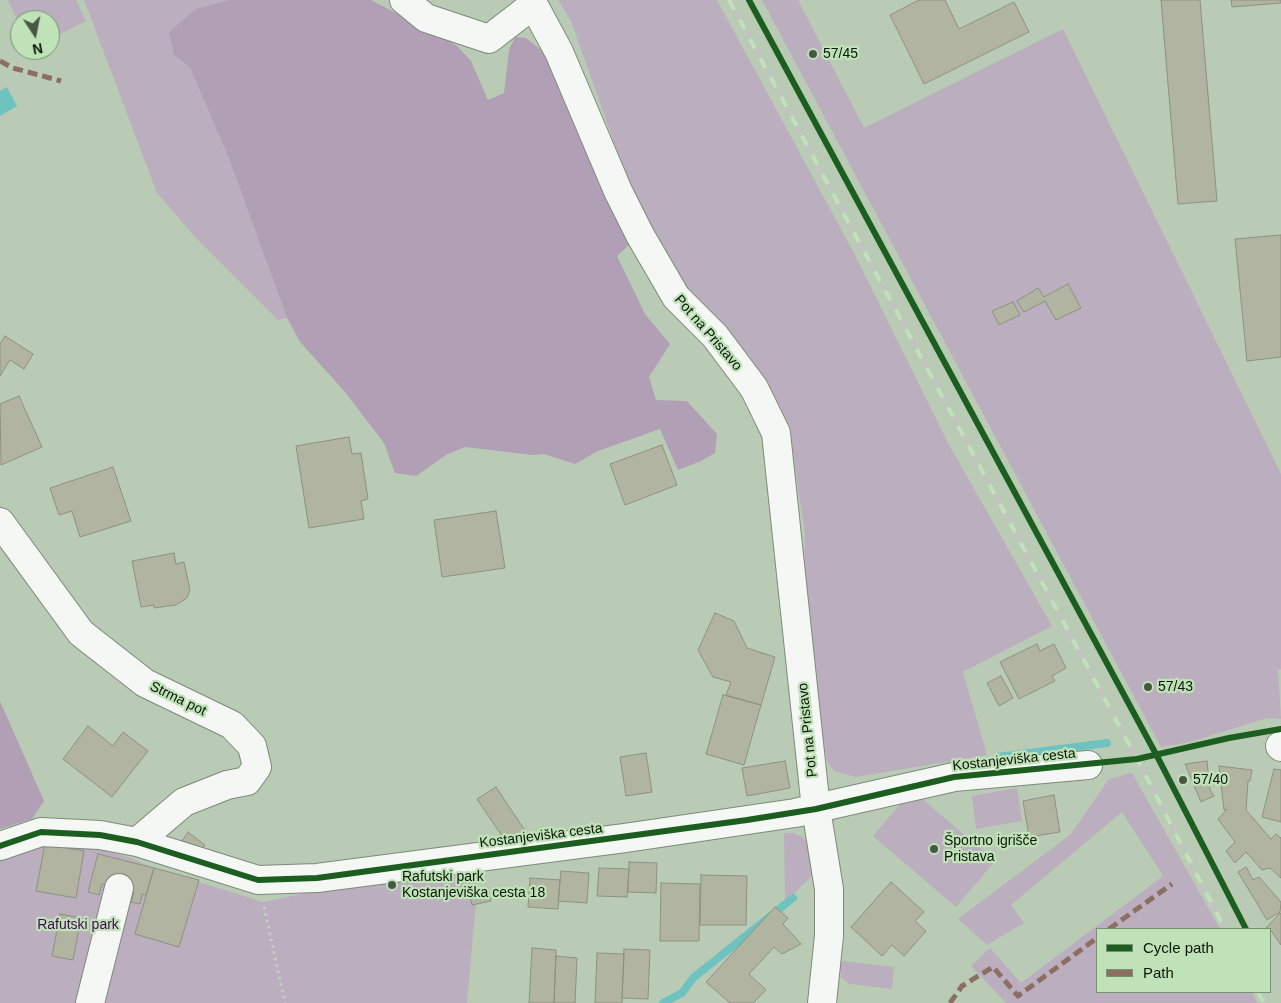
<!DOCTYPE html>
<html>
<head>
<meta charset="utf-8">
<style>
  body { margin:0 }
  #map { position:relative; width:1281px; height:1003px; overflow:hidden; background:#b9cbb4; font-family:Arial,sans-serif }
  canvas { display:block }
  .legend { position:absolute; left:1096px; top:928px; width:175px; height:65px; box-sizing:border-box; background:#c0e2b8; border:1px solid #789172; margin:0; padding:6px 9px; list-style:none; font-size:15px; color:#0b1708 }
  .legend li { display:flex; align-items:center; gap:10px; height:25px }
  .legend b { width:25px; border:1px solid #789172 }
  .north { position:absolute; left:10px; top:10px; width:50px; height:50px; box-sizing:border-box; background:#c0e2b8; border:1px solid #789172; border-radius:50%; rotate:169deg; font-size:14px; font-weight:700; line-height:20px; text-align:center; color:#0b1708 }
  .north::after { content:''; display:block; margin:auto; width:18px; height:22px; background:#485644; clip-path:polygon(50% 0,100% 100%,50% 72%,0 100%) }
</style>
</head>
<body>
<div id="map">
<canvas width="1281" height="1003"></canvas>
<ul class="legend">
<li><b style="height:6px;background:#1b5e20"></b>Cycle path</li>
<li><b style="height:6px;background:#8d6e63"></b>Path</li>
</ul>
<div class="north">N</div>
</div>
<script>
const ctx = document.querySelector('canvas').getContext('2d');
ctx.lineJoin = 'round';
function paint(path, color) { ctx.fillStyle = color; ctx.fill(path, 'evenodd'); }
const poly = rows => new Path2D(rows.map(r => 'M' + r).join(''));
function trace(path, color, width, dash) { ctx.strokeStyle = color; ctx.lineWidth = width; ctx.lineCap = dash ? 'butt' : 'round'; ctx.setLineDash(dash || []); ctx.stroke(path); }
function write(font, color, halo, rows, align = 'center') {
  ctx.font = font + ' Arial,sans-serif'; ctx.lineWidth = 4.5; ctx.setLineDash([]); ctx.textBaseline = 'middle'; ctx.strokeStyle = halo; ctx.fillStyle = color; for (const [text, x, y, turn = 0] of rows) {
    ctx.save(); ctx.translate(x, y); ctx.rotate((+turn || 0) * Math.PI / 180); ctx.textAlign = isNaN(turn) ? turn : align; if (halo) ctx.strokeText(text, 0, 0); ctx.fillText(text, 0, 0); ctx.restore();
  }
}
paint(poly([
  [8,0,76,0,86,21,50,39,50,20,20,20,20,25],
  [84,0,229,0,196,9,174,55,190,68,228,156,287,318,278,320,196,238,157,193],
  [558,0,717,0,855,255,948,443,1052,626,963,672,987,755,856,777,834,771,827,761,817,704,804,575,805,533,800,501,794,460,783,420,687,291,662,250,630,187,571,21],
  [762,0,798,0,864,128,1063,29,1281,474,1281,669,1278,670,1281,719,1267,718,1190,742,1161,747],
  [1132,773,1220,929,1097,929,1097,992,1252,992,1257,1003,1006,1003,971,966,990,948,1021,983,1163,876,1122,812,1011,905,1024,923,987,945,958,919,1070,835,1109,779],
  [1017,788,1022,821,976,829,972,796],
  [912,790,995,861,956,907,873,836],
  [41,832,128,857,154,868,263,902,480,857,467,1003,0,1003,0,849],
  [784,833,793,833,804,838,811,850,813,875,785,902],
  [840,961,894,967,892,989,850,984,841,978]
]), '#bbaebe');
paint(poly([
  [229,0,371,0,456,45,471,61,488,100,504,93,509,50,515,37,526,38,545,53,585,151,631,243,617,256,645,314,670,344,649,377,656,400,687,401,717,434,715,453,701,461,678,470,660,429,598,451,575,464,544,454,533,455,465,447,446,455,416,476,395,473,384,443,345,392,300,342,287,318,228,156,190,68,174,55,169,32,196,9],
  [0,701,44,801,32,819,0,829]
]), '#b19fb6');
paint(poly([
  [7,87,17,106,0,116,0,91]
]), '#6ec3c0');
trace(poly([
  [998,757,1107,743],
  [663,1003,682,993,693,978,793,898]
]), '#6ec3c0', 8);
const building = poly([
  [919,0,945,0,959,29,1014,2,1029,32,924,84,890,15,919,0],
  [1161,0,1200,0,1217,201,1178,204,1161,0],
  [1231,0,1281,0,1281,3,1232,7,1231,0],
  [1281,235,1281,357,1247,361,1235,239,1281,235],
  [1068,284,1081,308,1056,320,1045,301,1024,312,1017,301,1038,288,1044,297,1068,284],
  [1013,302,1020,315,999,325,992,311,1013,302],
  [5,336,33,354,24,369,10,360,0,376,0,344,5,336],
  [19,396,42,447,1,465,0,404,19,396],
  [349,437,352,454,361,453,368,499,361,501,364,519,309,528,296,446,349,437],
  [662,445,677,485,625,505,610,464,662,445],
  [113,467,131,521,80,537,72,511,59,515,50,488,113,467],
  [496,511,505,568,442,577,434,520,496,511],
  [174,553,176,564,184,562,190,590,187,598,176,605,154,608,154,605,141,607,132,561,174,553],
  [715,613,734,621,747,648,775,657,761,705,726,695,731,682,713,677,698,650,715,613],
  [1037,644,1040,651,1054,644,1066,668,1052,676,1055,681,1019,699,1000,662,1037,644],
  [1001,676,1013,698,999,706,987,683,1001,676],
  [723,695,761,705,744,765,706,754,723,695],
  [88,726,113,746,123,732,148,751,112,797,63,759,88,726],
  [646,753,652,792,626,796,620,757,646,753],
  [785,761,790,788,747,796,742,768,785,761],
  [1207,761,1210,790,1214,796,1201,802,1185,764,1207,761],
  [1219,766,1252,770,1250,781,1248,781,1246,810,1271,839,1276,834,1281,838,1281,878,1270,868,1262,870,1246,852,1235,863,1226,851,1235,842,1218,819,1227,809,1224,810,1219,766],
  [1274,769,1281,770,1281,822,1262,817,1274,769],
  [496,787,530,838,506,842,477,799,496,787],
  [1054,795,1060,832,1029,837,1023,801,1054,795],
  [188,832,205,845,198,853,182,841,188,832],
  [45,844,84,851,76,898,36,891,45,844],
  [98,854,154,868,146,895,142,894,140,904,131,902,134,892,102,884,99,895,88,892,98,854],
  [629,862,657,863,656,893,628,892,629,862],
  [1246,867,1253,880,1259,877,1281,902,1280,912,1267,920,1238,872,1246,867],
  [154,868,199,880,179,947,135,934,154,868],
  [599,868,629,869,627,897,597,896,599,868],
  [561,871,589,873,587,903,558,901,561,871],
  [701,875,747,876,746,925,700,925,701,875],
  [530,878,560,880,558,909,528,907,530,878],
  [891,882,924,912,915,921,926,931,904,956,892,945,882,956,851,927,891,882],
  [661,883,700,884,699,941,660,941,661,883],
  [488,888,491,901,472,905,469,893,488,888],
  [775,907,788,918,783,924,801,944,782,954,774,947,749,974,766,990,753,1003,730,1003,706,982,775,907],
  [1280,913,1281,914,1281,945,1270,929,1266,928,1280,913],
  [60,914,81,918,73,960,52,956,60,914],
  [532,948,556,950,554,1003,529,1003,532,948],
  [624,949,650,950,648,999,622,998,624,949],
  [597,953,624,954,622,1003,595,1003,597,953],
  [556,956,577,958,575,1003,554,1003,556,956]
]);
paint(building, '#b1b4a1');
trace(building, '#8e917f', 1);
const minor = poly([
  [404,0,426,18,489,39,533,5],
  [531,0,559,52,618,191,640,235,676,297,715,336,754,388,776,433,816,809,829,889,829,936,822,1003],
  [0,522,81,633,145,683,232,725,252,746,257,767,247,781,227,785,184,802,137,842],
  [1280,746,1281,747],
  [0,846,41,832,100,835,137,842,258,880,317,878,625,838,795,813,954,777,1088,765],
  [90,1003,119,888]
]);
trace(minor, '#7d8a79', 30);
trace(poly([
  [264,907,285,1003]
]), '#c7cdc6', 3, [2.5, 4]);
trace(minor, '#f4f7f4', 28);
const rail = poly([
  [729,0,1137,759,1225,929],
  [1258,992,1264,1003]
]);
trace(rail, '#c0c5bf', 5.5);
trace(rail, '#c0e2b8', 4, [11]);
trace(poly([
  [0,61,13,68,61,81],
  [1109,929,1172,884],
  [950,1003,962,986,993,967,1018,996,1097,938]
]), '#8d6e63', 5, [10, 5]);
trace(poly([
  [749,0,1157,756,1246,929],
  [0,846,41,832,100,835,137,842,258,880,317,878,747,820,816,809,954,777,1137,759,1229,738,1281,729]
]), '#1b5e20', 6);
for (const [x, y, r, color] of [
  [813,54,5,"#485644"],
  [1148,687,5,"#485644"],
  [1183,780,5,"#485644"],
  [934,849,5,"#485644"],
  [392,885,5,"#485644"]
]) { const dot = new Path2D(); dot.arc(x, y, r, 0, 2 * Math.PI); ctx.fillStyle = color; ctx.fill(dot); trace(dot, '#c0e2b8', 2); }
write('14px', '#0b1708', '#c0e2b8', [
  ["57/45",823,54],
  ["57/43",1158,687],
  ["57/40",1193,780],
  ["Športno igrišče",944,841],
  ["Pristava",944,857],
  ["Rafutski park",402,877],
  ["Kostanjeviška cesta 18",402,893]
], 'left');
write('14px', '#0b1708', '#c0e2b8', [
  ["Pot na Pristavo",708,333,49],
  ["Strma pot",178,699,26],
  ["Pot na Pristavo",808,730,-96],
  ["Kostanjeviška cesta",1014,760,-6],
  ["Kostanjeviška cesta",541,836,-7]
]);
write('14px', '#460654', '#c0e2b8', [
  ["Rafutski park",78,925]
]);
</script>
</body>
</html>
